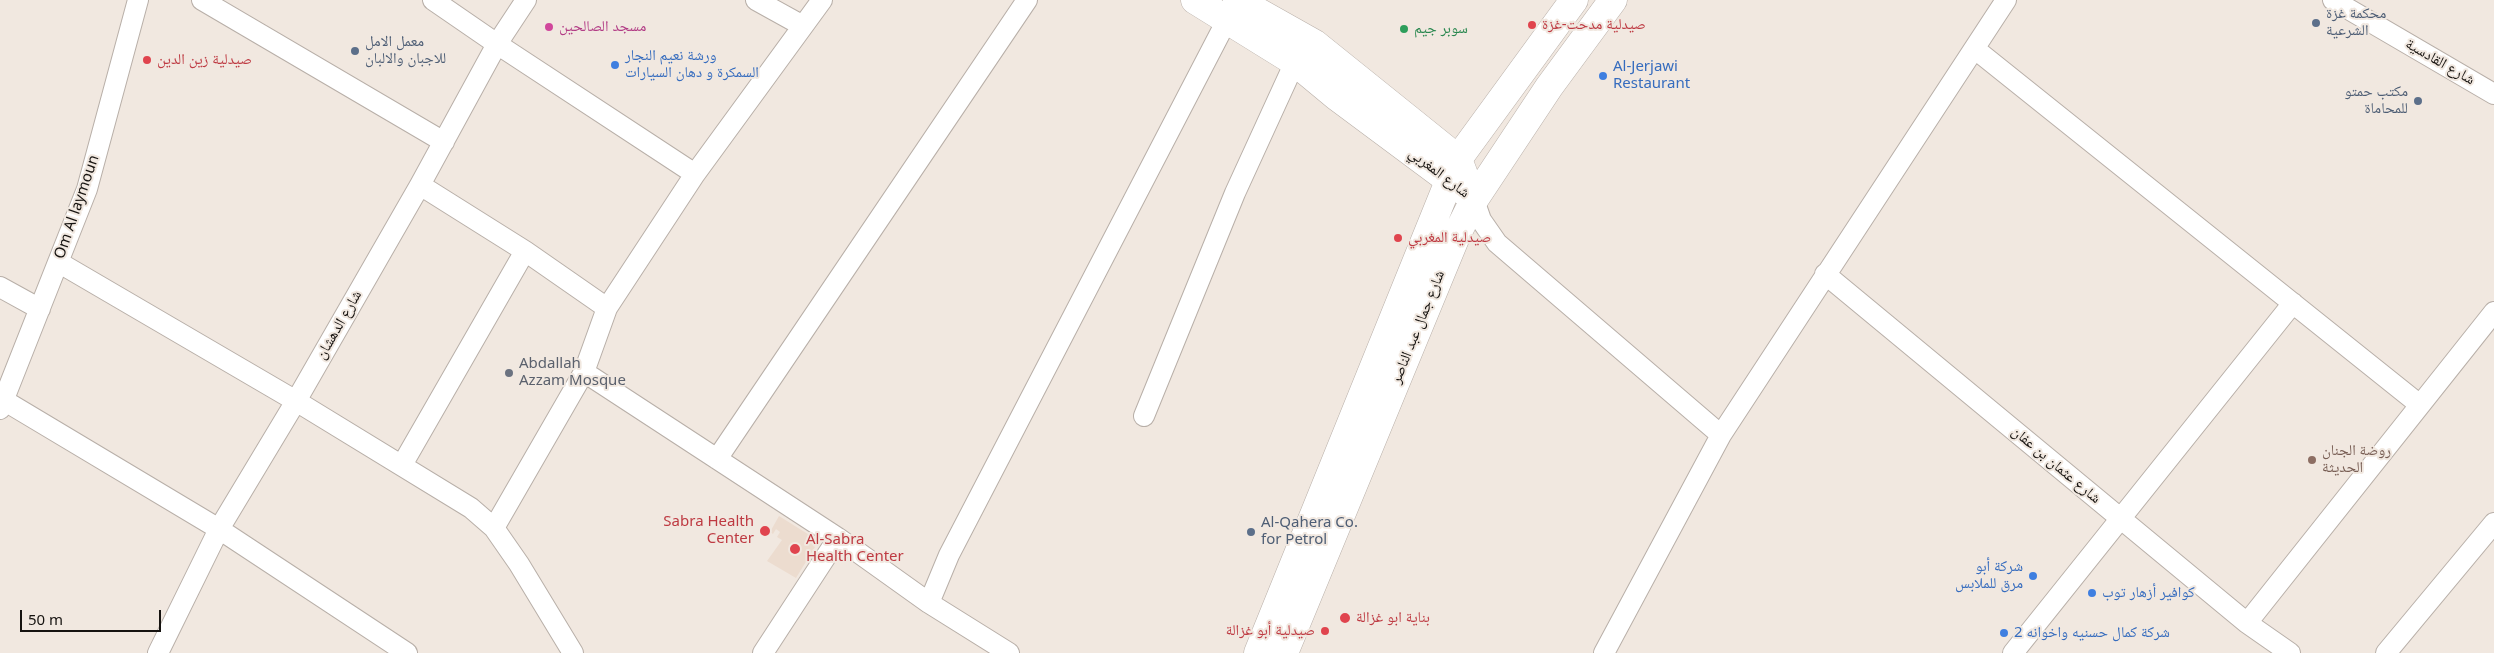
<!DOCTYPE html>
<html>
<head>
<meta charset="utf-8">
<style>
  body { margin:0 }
  #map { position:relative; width:2494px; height:653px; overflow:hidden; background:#f1e8e0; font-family:"Noto Sans",sans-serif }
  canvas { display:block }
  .scale { position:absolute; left:20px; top:610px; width:141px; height:22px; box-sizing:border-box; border:2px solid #161310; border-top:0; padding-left:6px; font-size:15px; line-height:18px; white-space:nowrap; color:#161310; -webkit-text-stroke:4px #f1e8e0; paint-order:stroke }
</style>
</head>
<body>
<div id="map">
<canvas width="2494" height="653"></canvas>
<div class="scale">50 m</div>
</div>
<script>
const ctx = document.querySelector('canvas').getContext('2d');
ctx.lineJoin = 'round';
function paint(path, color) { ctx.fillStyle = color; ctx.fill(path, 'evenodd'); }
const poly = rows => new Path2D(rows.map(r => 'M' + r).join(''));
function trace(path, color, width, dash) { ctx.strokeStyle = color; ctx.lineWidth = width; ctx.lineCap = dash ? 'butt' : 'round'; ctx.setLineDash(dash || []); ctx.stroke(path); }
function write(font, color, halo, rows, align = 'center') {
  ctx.font = font + ' "Noto Sans","Noto Naskh Arabic",sans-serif'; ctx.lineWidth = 4; ctx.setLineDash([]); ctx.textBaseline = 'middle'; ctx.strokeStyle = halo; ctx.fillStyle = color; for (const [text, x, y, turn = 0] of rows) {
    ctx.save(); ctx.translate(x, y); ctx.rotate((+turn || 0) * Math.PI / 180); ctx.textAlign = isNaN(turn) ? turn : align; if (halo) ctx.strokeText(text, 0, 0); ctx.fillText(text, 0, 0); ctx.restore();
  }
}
paint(poly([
  [779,516,811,536,809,539,815,542,813,546,815,547,796,578,767,561,782,540,777,537,780,532,776,529,773,534,770,532]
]), '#ecdccf');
const minor = poly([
  [202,0,444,142],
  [433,0,497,44,695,174],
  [756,0,803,26],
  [2333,0,2494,94],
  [1975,49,2420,405],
  [420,185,525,251,607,308],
  [1474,200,1481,220,1497,243,1721,435],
  [58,262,296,401,471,508,494,528,519,564,573,653],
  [1825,274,2247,623,2290,653],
  [0,287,40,309],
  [584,372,838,538,929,603,1009,653],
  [0,398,219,529,407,653],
  [0,409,87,189,138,0],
  [1144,416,1235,193,1295,62],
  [717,459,1027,0],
  [402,465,525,251],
  [494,528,584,372,607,308,695,174,822,0],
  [929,603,949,555,1227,20],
  [2247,623,2494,312],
  [158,653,219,529,296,401,420,185,497,44,526,0],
  [763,653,838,538],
  [1604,653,1721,435,2006,0],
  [2013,653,2293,303],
  [2386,653,2494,523]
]);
const secondary = poly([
  [1195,0,1295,62,1336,96,1465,192],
  [1237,0,1315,44,1458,159,1464,175],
  [1258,653,1458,159,1574,0],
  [1284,653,1457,234,1474,200,1549,87,1613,0]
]);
trace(minor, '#b8afa8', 22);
trace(secondary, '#b8afa8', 29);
trace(minor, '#fff', 20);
trace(secondary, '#fff', 28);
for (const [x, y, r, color] of [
  [2316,23,5,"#5c6f8a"],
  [1532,25,5,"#e0444e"],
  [549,27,5,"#d1479c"],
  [1404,29,5,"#2e9e5b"],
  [355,51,5,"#5c6f8a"],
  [147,60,5,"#e0444e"],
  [615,65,5,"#3f7fe0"],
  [1603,76,5,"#3f7fe0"],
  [2418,101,5,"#5c6f8a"],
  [1398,238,5,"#e0444e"],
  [509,373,5,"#6b7280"],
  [2312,460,5,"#8d6e63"],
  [765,531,6,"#e0444e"],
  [1251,532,5,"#5c6f8a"],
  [795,549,6,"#e0444e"],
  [2033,576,5,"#3f7fe0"],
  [2092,593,5,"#3f7fe0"],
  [1345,618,6,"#e0444e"],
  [1325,631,5,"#e0444e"],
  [2004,633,5,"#3f7fe0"]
]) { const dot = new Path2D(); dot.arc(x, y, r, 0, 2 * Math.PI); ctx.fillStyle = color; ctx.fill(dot); trace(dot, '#f1e8e0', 2); }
write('15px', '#4e5e75', '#f1e8e0', [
  ["محكمة غزة",2326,14],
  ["الشرعية",2326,31],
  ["معمل الامل",365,42],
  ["للاجبان والالبان",365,59],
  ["مكتب حمتو",2408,92,"right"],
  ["للمحاماة",2408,109,"right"],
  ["Al-Qahera Co.",1261,523],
  ["for Petrol",1261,540]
], 'left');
write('15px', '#be3a42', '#f1e8e0', [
  ["صيدلية مدحت-غزة",1542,25],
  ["صيدلية زين الدين",157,60],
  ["صيدلية المغربي",1408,238],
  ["Sabra Health",754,522,"right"],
  ["Center",754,539,"right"],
  ["Al-Sabra",806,540],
  ["Health Center",806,557],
  ["بناية ابو غزالة",1356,618],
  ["صيدلية أبو غزالة",1315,631,"right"]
], 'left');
write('15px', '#b23c85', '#f1e8e0', [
  ["مسجد الصالحين",559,27]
], 'left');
write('15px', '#27864d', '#f1e8e0', [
  ["سوبر جيم",1414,29]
], 'left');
write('15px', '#366cbe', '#f1e8e0', [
  ["ورشة نعيم النجار",625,56],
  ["السمكرة و دهان السيارات",625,73],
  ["Al-Jerjawi",1613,67],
  ["Restaurant",1613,84],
  ["شركة أبو",2023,567,"right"],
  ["مرق للملابس",2023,584,"right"],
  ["كوافير أزهار توب",2102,593],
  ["شركة كمال حسنيه واخوانه 2",2014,633]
], 'left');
write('15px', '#161310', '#f1e8e0', [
  ["شارع القادسية",2440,62,30],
  ["شارع المغربي",1439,173,37],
  ["Om Al laymoun",77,207,-71],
  ["شارع الدهشان",339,325,-60],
  ["شارع جمال عبد الناصر",1418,327,-68],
  ["شارع عثمان بن عفان",2056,465,40]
]);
write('15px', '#5b616d', '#f1e8e0', [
  ["Abdallah",519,364],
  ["Azzam Mosque",519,381]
], 'left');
write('15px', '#785e54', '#f1e8e0', [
  ["روضة الجنان",2322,451],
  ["الحديثة",2322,468]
], 'left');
</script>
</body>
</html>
